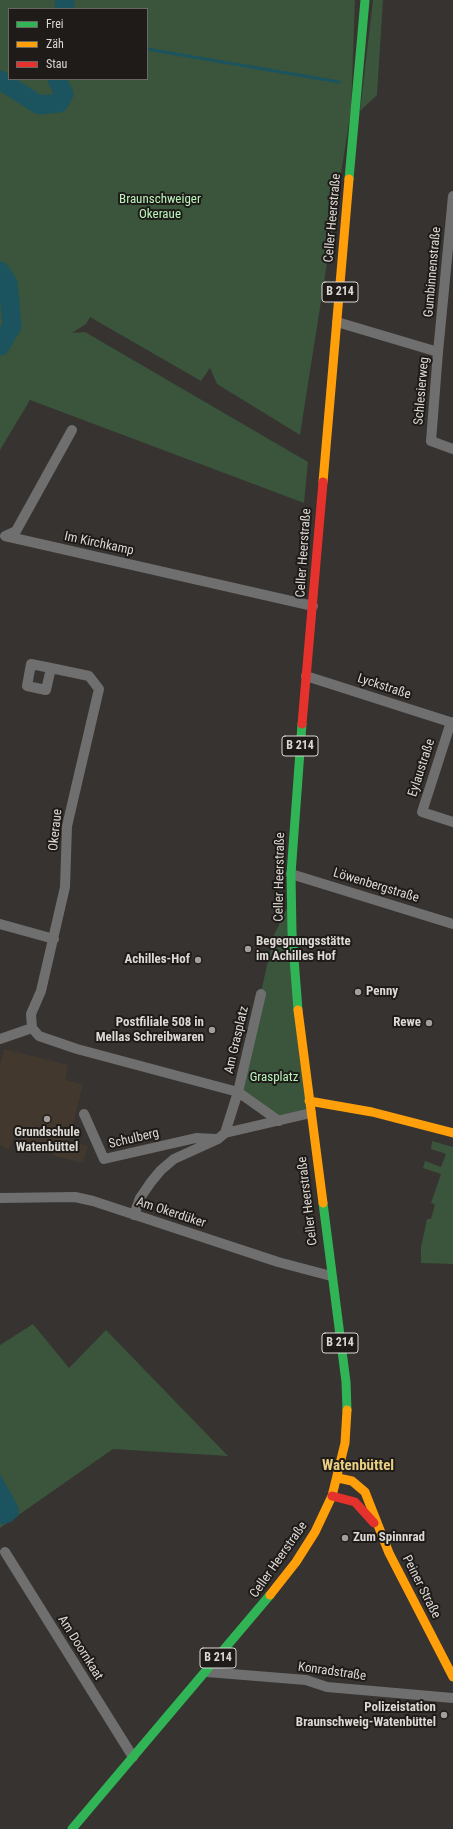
<!DOCTYPE html>
<html>
<head>
<meta charset="utf-8">
<style>
  body { margin:0 }
  #map { position:relative; width:453px; height:1829px; overflow:hidden; background:#363330; font-family:"Roboto Condensed",sans-serif }
  canvas { display:block }
  .legend { position:absolute; left:8px; top:8px; width:140px; height:72px; box-sizing:border-box; background:#1e1b18; border:1px solid #6a6763; margin:0; padding:5px 7px; list-style:none; font-size:12px; color:#dcd8d4 }
  .legend li { display:flex; align-items:center; gap:8px; height:20px }
  .legend b { width:20px; border:1px solid #6a6763 }
</style>
</head>
<body>
<div id="map">
<canvas width="453" height="1829"></canvas>
<ul class="legend">
<li><b style="height:5px;background:#30b455"></b>Frei</li>
<li><b style="height:5px;background:#ff9f0a"></b>Zäh</li>
<li><b style="height:5px;background:#e5322d"></b>Stau</li>
</ul>
</div>
<script>
const ctx = document.querySelector('canvas').getContext('2d');
ctx.lineJoin = 'round';
function paint(path, color) { ctx.fillStyle = color; ctx.fill(path, 'evenodd'); }
const poly = rows => new Path2D(rows.map(r => 'M' + r).join(''));
function trace(path, color, width, dash) { ctx.strokeStyle = color; ctx.lineWidth = width; ctx.lineCap = dash ? 'butt' : 'round'; ctx.setLineDash(dash || []); ctx.stroke(path); }
function write(font, color, halo, rows, align = 'center') {
  ctx.font = font + ' "Roboto Condensed",sans-serif'; ctx.lineWidth = 4; ctx.setLineDash([]); ctx.textBaseline = 'middle'; ctx.strokeStyle = halo; ctx.fillStyle = color; for (const [text, x, y, turn = 0] of rows) {
    ctx.save(); ctx.translate(x, y); ctx.rotate((+turn || 0) * Math.PI / 180); ctx.textAlign = isNaN(turn) ? turn : align; if (halo) ctx.strokeText(text, 0, 0); ctx.fillText(text, 0, 0); ctx.restore();
  }
}
paint(poly([
  [4,1049,68,1065,65,1080,83,1084,69,1141,88,1146,83,1163,54,1156,55,1151,21,1143,23,1135,16,1132,9,1150,0,1145,0,1066]
]), '#43382e');
paint(poly([
  [0,0,355,0,351,110,300,435,217,384,210,368,201,381,90,317,86,324,72,333,85,332,308,462,304,503,30,400,0,450],
  [9,9,147,9,147,79,9,79],
  [373,0,383,0,377,95,360,111],
  [292,898,311,1113,279,1121,238,1092,274,935],
  [432,1141,453,1147,453,1264,421,1263,421,1247,427,1219,431,1219,435,1204,431,1203,441,1174,423,1168,425,1161,441,1167,446,1154,431,1149],
  [33,1324,69,1368,106,1330,228,1456,113,1449,0,1528,0,1345]
]), '#3a553b');
paint(poly([
  [0,1474,18,1506,19,1515,11,1522,2,1525,0,1523]
]), '#1b545e');
trace(poly([
  [147,49,339,82]
]), '#1b545e', 3);
trace(poly([
  [64,9,65,0],
  [0,80,39,105,59,103,64,94,57,79],
  [0,271,8,283,12,326,0,346]
]), '#1b545e', 19);
trace(poly([
  [337,322,438,352,431,441,453,449],
  [438,352,453,196],
  [72,430,16,531,5,536,313,606],
  [306,676,453,723],
  [451,722,422,812,453,822],
  [291,874,453,924],
  [0,924,54,939],
  [32,1028,31,1014,41,991,65,887,67,826,99,689,89,676,51,668,31,664,27,686,46,690,51,668],
  [0,1039,32,1028,39,1036,77,1049,238,1092,279,1121],
  [84,1114,104,1159,196,1138,216,1139],
  [225,1133,238,1092,261,994],
  [0,1198,75,1197,93,1201,278,1262,331,1276],
  [134,1215,140,1198,151,1182,161,1170,174,1159,218,1139,225,1133,311,1113],
  [5,1552,133,1757],
  [207,1672,306,1680,327,1687,453,1698]
]), '#6f6f6f', 10);
trace(poly([
  [349,179,365,0],
  [298,1010,292,933,291,874,302,724],
  [323,1203,346,1382,347,1410],
  [72,1829,270,1595]
]), '#30b455', 9);
trace(poly([
  [323,482,349,179],
  [298,1010,323,1203],
  [309,1101,372,1112,453,1133],
  [338,1478,352,1481,365,1492,389,1553,453,1677],
  [270,1595,296,1562,315,1532,332,1496,345,1443,347,1410]
]), '#ff9f0a', 9);
trace(poly([
  [302,724,323,482],
  [332,1496,355,1502,374,1523]
]), '#e5322d', 9);
for (const [x, y, r, color] of [
  [248,949,4,"#a29e9b"],
  [198,960,4,"#a29e9b"],
  [358,992,4,"#a29e9b"],
  [429,1023,4,"#a29e9b"],
  [212,1030,4,"#a29e9b"],
  [47,1119,4,"#a29e9b"],
  [345,1538,4,"#a29e9b"],
  [444,1715,4,"#a29e9b"]
]) { const dot = new Path2D(); dot.arc(x, y, r, 0, 2 * Math.PI); ctx.fillStyle = color; ctx.fill(dot); trace(dot, '#1e1b18', 1.5); }
for (const [x, y, w] of [
  [340,292,36],
  [300,746,36],
  [340,1343,36],
  [218,1658,36]
]) { const box = new Path2D(); box.roundRect(x - w / 2, y - 10, w, 20, 3); ctx.fillStyle = '#1e1b18'; ctx.fill(box); trace(box, '#dcd8d4', 1); }
write('bold 12px', '#dcd8d4', null, [
  ["B 214",340,292],
  ["B 214",300,746],
  ["B 214",340,1343],
  ["B 214",218,1658]
]);
write('13px', '#b9f3bc', '#1e1b18', [
  ["Braunschweiger",160,200],
  ["Okeraue",160,215],
  ["Grasplatz",274,1078]
]);
write('13px', '#dcd8d4', '#1e1b18', [
  ["Celler Heerstraße",333,218,-85],
  ["Gumbinnenstraße",433,272,-85],
  ["Schlesierweg",422,391,-85],
  ["Im Kirchkamp",99,544,12],
  ["Celler Heerstraße",304,553,-86],
  ["Lyckstraße",384,687,18],
  ["Eylaustraße",422,768,-72],
  ["Okeraue",56,830,-84],
  ["Celler Heerstraße",280,877,-89],
  ["Löwenbergstraße",376,886,17],
  ["Am Grasplatz",237,1040,-77],
  ["Schulberg",134,1139,-13],
  ["Celler Heerstraße",308,1201,-97],
  ["Am Okerdüker",171,1213,18],
  ["Celler Heerstraße",279,1560,-55],
  ["Peiner Straße",421,1587,63],
  ["Am Doornkaat",80,1648,58],
  ["Konradstraße",332,1672,8]
]);
write('bold 13px', '#dcd8d4', '#1e1b18', [
  ["Begegnungsstätte",256,942,"left"],
  ["im Achilles Hof",256,957,"left"],
  ["Achilles-Hof",190,960],
  ["Penny",366,992,"left"],
  ["Postfiliale 508 in",204,1023],
  ["Mellas Schreibwaren",204,1038],
  ["Rewe",421,1023],
  ["Grundschule",47,1133,"center"],
  ["Watenbüttel",47,1148,"center"],
  ["Zum Spinnrad",353,1538,"left"],
  ["Polizeistation",436,1708],
  ["Braunschweig-Watenbüttel",436,1723]
], 'right');
write('bold 15px', '#e9ce82', '#1e1b18', [
  ["Watenbüttel",358,1466]
]);
</script>
</body>
</html>
